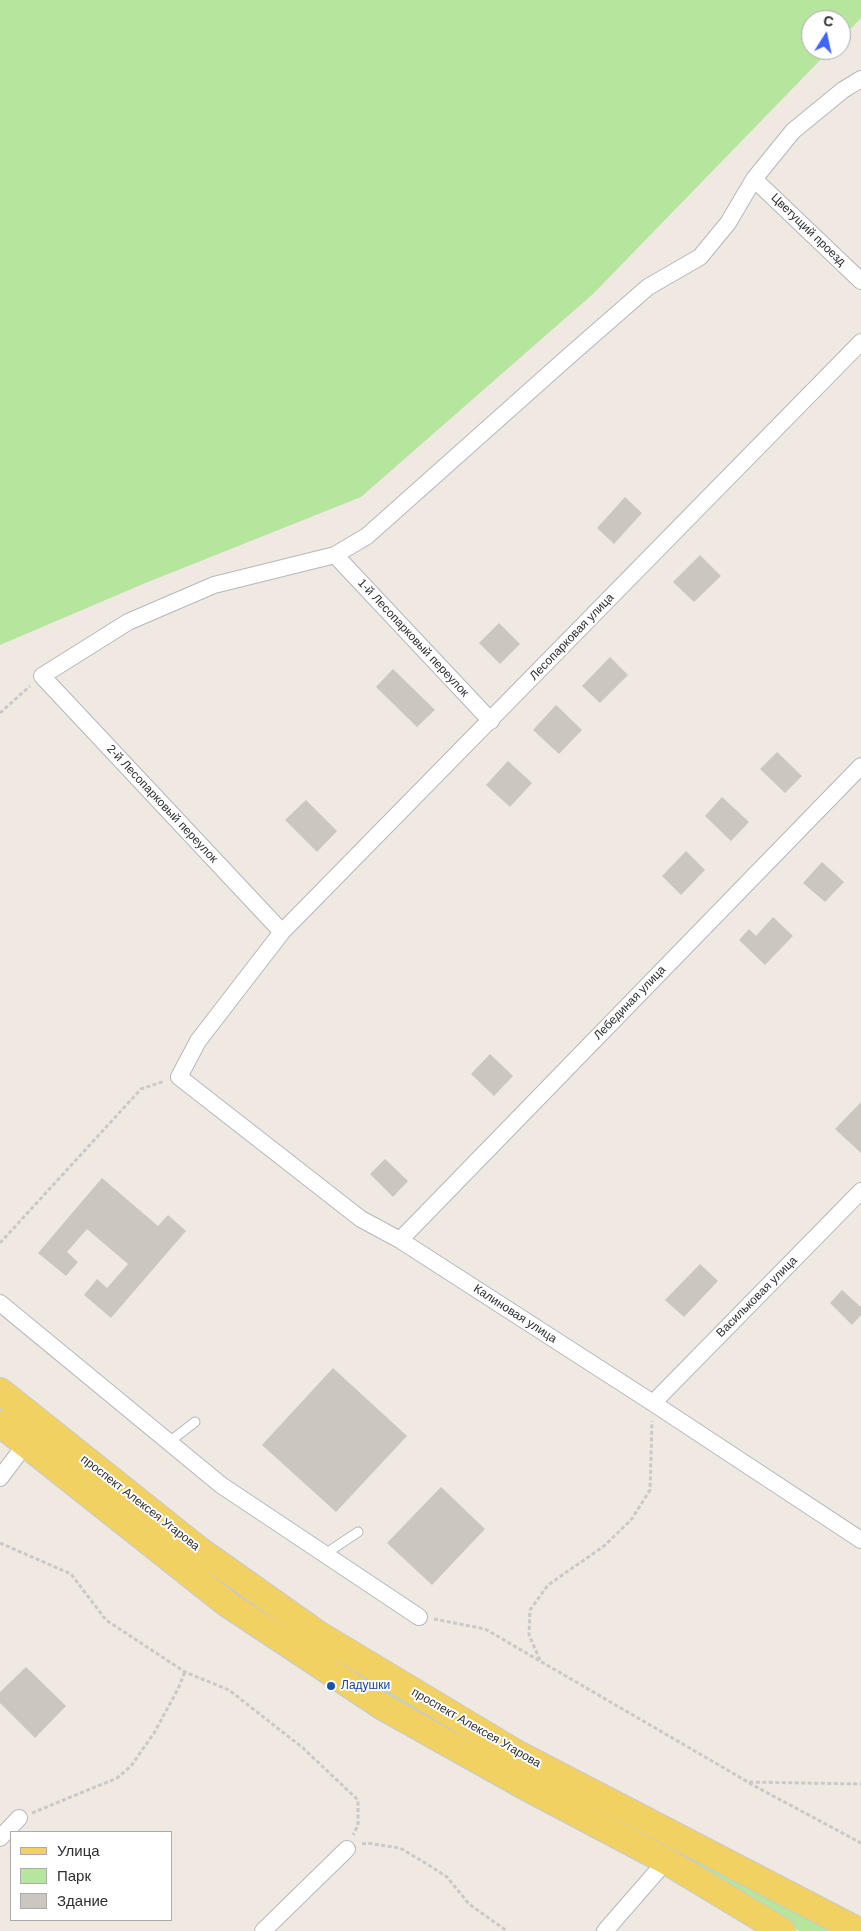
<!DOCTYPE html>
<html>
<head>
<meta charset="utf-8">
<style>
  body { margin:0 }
  #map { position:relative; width:861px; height:1931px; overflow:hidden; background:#efe9e1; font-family:Helvetica,sans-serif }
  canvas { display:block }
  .legend { position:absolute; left:10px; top:1831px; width:162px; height:90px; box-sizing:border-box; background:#fff; border:1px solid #ababab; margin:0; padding:6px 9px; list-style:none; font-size:15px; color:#2e2e2e }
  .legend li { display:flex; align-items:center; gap:10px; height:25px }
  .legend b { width:25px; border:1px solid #ababab }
  .north { position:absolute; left:801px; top:10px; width:50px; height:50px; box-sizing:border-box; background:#fff; border:1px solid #ababab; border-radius:50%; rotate:10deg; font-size:14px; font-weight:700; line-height:20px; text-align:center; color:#2e2e2e }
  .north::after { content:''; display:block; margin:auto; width:18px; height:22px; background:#4264fb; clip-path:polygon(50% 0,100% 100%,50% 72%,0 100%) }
</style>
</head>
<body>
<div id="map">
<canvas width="861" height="1931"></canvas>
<ul class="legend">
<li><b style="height:6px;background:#f2d163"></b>Улица</li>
<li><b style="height:14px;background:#b6e59e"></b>Парк</li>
<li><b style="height:14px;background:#cbc7bf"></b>Здание</li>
</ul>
<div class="north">С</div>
</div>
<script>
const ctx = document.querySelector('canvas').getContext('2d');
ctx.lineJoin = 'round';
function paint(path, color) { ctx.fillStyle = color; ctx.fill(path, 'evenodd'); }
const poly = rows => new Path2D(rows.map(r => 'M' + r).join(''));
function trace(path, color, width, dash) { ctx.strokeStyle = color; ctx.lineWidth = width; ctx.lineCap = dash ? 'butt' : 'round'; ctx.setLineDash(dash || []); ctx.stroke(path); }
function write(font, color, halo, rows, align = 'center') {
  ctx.font = font + ' Helvetica,sans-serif'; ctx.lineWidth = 4; ctx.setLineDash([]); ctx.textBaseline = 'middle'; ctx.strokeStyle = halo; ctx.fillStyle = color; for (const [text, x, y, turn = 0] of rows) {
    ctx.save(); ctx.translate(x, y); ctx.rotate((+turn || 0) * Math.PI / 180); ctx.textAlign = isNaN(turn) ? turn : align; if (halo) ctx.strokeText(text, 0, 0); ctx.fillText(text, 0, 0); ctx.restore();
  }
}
paint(poly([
  [0,0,861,0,861,18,841,39,841,20,811,20,811,50,830,50,593,294,361,497,143,584,0,645],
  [174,1541,838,1931,799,1931,745,1896,517,1773,350,1674,199,1569]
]), '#b6e59e');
paint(poly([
  [625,497,642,513,614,544,597,528],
  [700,555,721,576,694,602,673,582],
  [499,623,520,644,500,664,479,643],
  [610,657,628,675,600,703,582,686],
  [393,669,435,710,417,727,376,687],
  [556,705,582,730,559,754,533,730],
  [777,752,802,776,785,793,760,769],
  [508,761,532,783,510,807,486,785],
  [722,797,749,822,731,841,705,816],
  [306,800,337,831,317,852,285,820],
  [686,851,705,870,681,895,662,876],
  [822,862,844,882,825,902,803,883],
  [773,917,793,936,765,965,739,940,749,929,756,936],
  [490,1054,513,1076,494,1096,471,1074],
  [861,1102,861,1153,835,1129],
  [385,1159,408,1181,393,1197,370,1174],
  [102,1178,158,1226,168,1215,186,1231,111,1318,84,1295,97,1279,107,1288,128,1264,87,1229,67,1252,78,1262,66,1276,38,1253],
  [700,1264,718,1281,684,1317,665,1300],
  [842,1290,861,1307,861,1315,852,1325,830,1303],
  [333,1368,407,1436,336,1512,262,1445],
  [441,1487,485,1529,432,1585,387,1543],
  [26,1667,66,1706,35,1738,0,1703,0,1692]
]), '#cbc7bf');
const service = poly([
  [169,1442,195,1422],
  [325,1554,358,1532]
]);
const minor = poly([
  [754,179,861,281],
  [861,342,282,932,198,1041,179,1077,361,1219,400,1240,653,1403,861,1540],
  [335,555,491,721],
  [282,932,42,676,128,622,214,585,335,555,367,536,569,356,648,287,700,257,728,223,754,179,793,131,843,90,861,79],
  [400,1240,861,766],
  [0,1303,221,1485,419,1617],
  [653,1403,861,1191],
  [0,1478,25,1445],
  [0,1838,19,1818],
  [263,1931,347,1849],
  [605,1931,666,1861]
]);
const primary = poly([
  [0,1391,198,1549,318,1634,516,1753,859,1931],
  [0,1424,226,1603,383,1707,524,1786,666,1861,782,1931]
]);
trace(service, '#b4b7c1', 11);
trace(minor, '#b4b7c1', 18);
trace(primary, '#c9c9c9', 28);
trace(poly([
  [0,713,30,686],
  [0,1243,141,1089,165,1081],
  [0,1543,71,1574,106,1620,185,1672,229,1690,303,1748,358,1800,358,1825,353,1835],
  [434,1619,485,1629,748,1782,861,1784],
  [540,1660,529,1635,530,1610,548,1585,604,1546,631,1520,650,1490,652,1421],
  [749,1783,861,1843],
  [32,1813,117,1778,131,1766,154,1733,178,1689,185,1672],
  [362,1844,367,1843,400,1848,427,1864,447,1877,469,1904,507,1931]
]), '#c9c9c9', 3, [4, 2.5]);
trace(service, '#fff', 9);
trace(minor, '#fff', 16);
trace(primary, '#f2d163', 26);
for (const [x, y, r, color] of [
  [331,1686,5,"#1a4fb4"]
]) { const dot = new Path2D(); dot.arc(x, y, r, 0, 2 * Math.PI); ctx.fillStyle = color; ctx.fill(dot); trace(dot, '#fff', 2); }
write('12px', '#2e2e2e', '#fff', [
  ["Цветущий проезд",808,230,44],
  ["Лесопарковая улица",572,637,-46],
  ["1-й Лесопарковый переулок",413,638,47],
  ["2-й Лесопарковый переулок",162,804,47],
  ["Лебединая улица",630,1003,-46],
  ["Васильковая улица",757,1297,-45],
  ["Калиновая улица",515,1314,33],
  ["проспект Алексея Угарова",140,1503,38],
  ["проспект Алексея Угарова",476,1728,30]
]);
write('12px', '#164399', '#fff', [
  ["Ладушки",341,1686]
], 'left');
</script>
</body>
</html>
